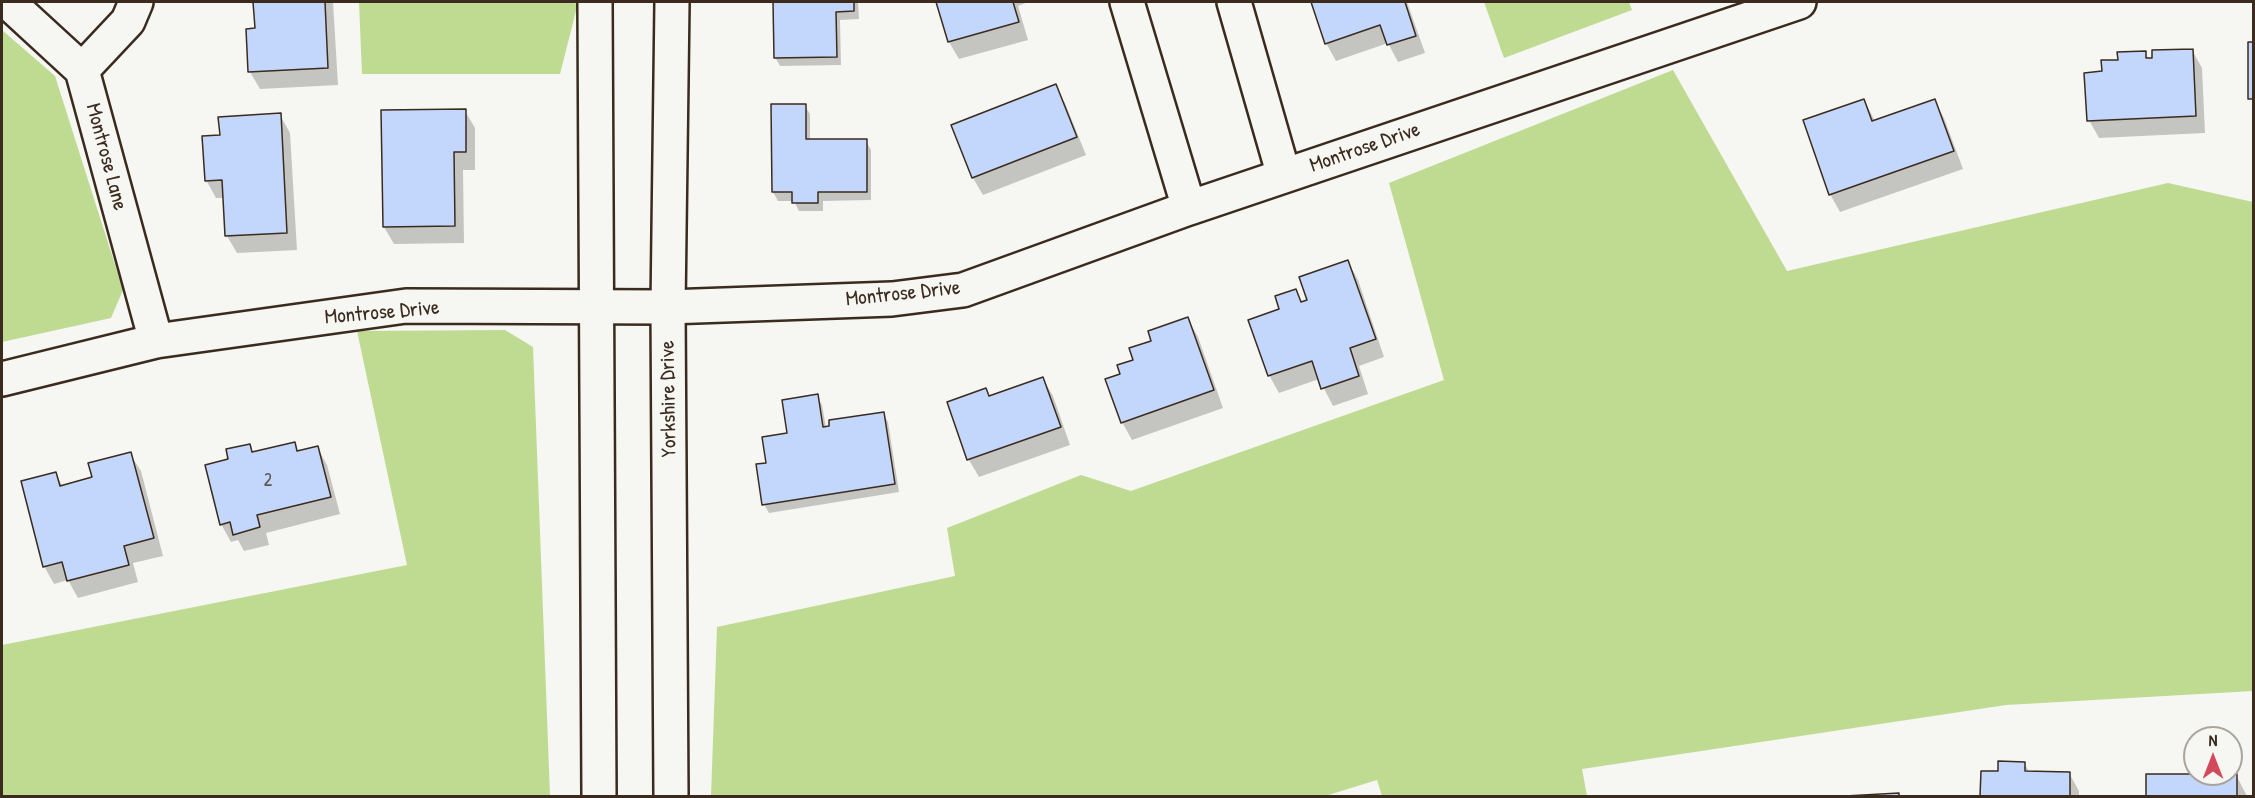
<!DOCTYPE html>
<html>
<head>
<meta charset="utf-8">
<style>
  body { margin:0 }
  #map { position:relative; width:2255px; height:798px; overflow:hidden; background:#f6f6f2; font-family:"Patrick Hand",sans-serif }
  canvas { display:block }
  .frame { position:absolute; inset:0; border:3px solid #3b2a1e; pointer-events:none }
  .north { position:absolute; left:2183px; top:726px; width:60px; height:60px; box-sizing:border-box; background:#f6f6f2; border:2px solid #aba49d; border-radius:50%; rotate:0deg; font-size:16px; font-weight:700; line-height:24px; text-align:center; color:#3b2a1e }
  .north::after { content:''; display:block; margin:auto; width:21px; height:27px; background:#d1495b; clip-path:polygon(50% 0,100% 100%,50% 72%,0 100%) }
</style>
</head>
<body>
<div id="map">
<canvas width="2255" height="798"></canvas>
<div class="frame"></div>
<div class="north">N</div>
</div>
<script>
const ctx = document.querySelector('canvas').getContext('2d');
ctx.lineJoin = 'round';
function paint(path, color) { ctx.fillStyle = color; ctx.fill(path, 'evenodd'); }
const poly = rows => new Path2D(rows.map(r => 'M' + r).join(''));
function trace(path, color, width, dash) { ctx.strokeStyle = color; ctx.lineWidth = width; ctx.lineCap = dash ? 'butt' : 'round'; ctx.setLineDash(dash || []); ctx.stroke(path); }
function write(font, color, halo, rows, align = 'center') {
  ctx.font = font + ' "Patrick Hand",sans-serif'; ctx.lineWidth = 4.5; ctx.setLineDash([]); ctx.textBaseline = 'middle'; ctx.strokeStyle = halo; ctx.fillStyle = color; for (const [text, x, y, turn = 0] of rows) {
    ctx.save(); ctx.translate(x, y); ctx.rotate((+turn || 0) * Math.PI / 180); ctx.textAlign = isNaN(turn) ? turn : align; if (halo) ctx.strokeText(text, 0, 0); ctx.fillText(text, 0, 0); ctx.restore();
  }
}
paint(poly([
  [359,2,575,2,577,7,560,74,362,74],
  [1484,2,1629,2,1632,10,1504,58],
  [2,30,55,76,123,290,111,318,2,342],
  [1673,70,1787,271,2168,183,2253,202,2253,691,2006,705,1582,769,1587,796,1382,796,1377,780,1325,796,711,796,717,627,955,576,947,528,1081,475,1131,491,1444,380,1389,183],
  [505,330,533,347,550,796,2,796,2,645,407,565,357,331]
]), '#bfdb92');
paint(poly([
  [251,2,333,2,338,85,260,89,250,72,256,30,255,7],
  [774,2,858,2,859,19,840,20,841,65,780,66,775,57],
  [938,2,1028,2,1018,6,1028,40,959,59,949,42],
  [1312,2,1407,2,1425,53,1398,62,1388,43,1336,61,1326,43],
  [2192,50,2202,68,2205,133,2099,138,2089,120,2103,73,2119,61,2145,53,2149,59,2154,59],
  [1055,86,1065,103,1086,155,983,195,973,178,953,125],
  [1864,100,1875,121,1934,100,1944,118,1963,169,1840,212,1830,194],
  [773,106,805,106,810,114,810,141,866,141,871,150,871,200,823,201,823,211,799,211,794,201,778,201,773,192],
  [465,111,475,128,475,170,463,170,464,243,394,244,384,227],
  [280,115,290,133,297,250,237,253,227,236,224,198,216,198,206,180],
  [1348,262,1358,280,1384,357,1359,366,1368,394,1333,406,1319,379,1279,393,1269,375,1281,310,1295,291,1303,303,1309,301],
  [1188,319,1198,337,1223,408,1132,440,1122,422,1122,375,1153,342],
  [1043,379,1053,396,1070,445,979,477,969,460,949,403,990,398],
  [817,396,822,405,826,428,883,413,888,422,899,492,769,513,764,504,768,464],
  [294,444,298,452,317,447,327,465,340,514,266,533,269,545,244,551,238,540,231,542,221,524,230,460,249,446,253,454],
  [130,454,141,471,163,556,133,563,138,582,78,598,68,580,54,584,44,566,55,473,63,487,94,478],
  [2024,763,2030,773,2069,773,2079,791,2079,796,1982,796,1982,773,1999,773],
  [2236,775,2247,796,2147,796,2147,776]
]), '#0003');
const building = poly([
  [253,2,325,2,328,68,248,72,246,29,255,28,253,2],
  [773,2,854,2,854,11,836,12,837,57,774,58,773,2],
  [936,2,1013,2,1019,22,948,42,936,2],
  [1311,2,1405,2,1416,36,1387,45,1380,25,1325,44,1311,2],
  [2248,42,2254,42,2254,99,2248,99,2248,42],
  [2193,49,2196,116,2087,121,2084,73,2102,71,2101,60,2118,60,2117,52,2146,51,2146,58,2152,58,2152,50,2193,49],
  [1056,84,1077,137,972,178,951,125,1056,84],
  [1864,99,1872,121,1935,99,1954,151,1829,195,1803,120,1864,99],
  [771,104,806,104,806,139,867,139,867,192,818,192,818,203,792,203,792,192,772,192,771,104],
  [466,109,466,152,454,152,455,226,383,227,381,110,466,109],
  [281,113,287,233,225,236,222,180,205,181,202,136,220,135,218,117,281,113],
  [1348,260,1376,339,1350,348,1359,376,1321,389,1312,361,1268,376,1248,320,1279,309,1275,296,1296,289,1301,302,1307,300,1299,277,1348,260],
  [1188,317,1214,390,1121,423,1105,379,1120,374,1117,365,1133,360,1129,348,1151,341,1148,331,1188,317],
  [1043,377,1061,427,967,460,947,402,986,388,989,396,1043,377],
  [818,394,823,427,829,426,829,420,884,412,895,484,762,505,756,464,766,463,762,437,787,433,782,400,818,394],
  [295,442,297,451,318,446,331,497,257,515,260,527,233,535,230,522,220,525,205,465,228,459,226,449,250,444,252,452,295,442],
  [131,452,154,538,124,546,129,565,67,581,62,562,43,567,21,481,56,472,60,486,92,477,88,463,131,452],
  [1998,761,2025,762,2025,771,2070,772,2070,796,1980,796,1981,771,1998,771,1998,761],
  [2146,774,2237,774,2237,796,2146,796,2146,774],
  [1899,793,1899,796,1845,796,1899,793]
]);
paint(building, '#c3d7fc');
trace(building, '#3b2a1e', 1.5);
const minor = poly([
  [8,2,82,70,156,341],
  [1127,2,1189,208],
  [1234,2,1284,176],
  [82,70,128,21,136,2],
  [2,379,156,341,406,306,668,307,892,299,963,290,1189,208,1799,2]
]);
const tertiary = poly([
  [595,2,599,796],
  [671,796,668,307,672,2]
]);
trace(minor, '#3b2a1e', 38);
trace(tertiary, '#3b2a1e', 38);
trace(minor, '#f6f6f2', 33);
trace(tertiary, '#f6f6f2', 33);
write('18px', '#5d5556', null, [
  ["2",268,481]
]);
write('21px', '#3b2a1e', '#f6f6f2', [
  ["Montrose Drive",1365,148,-19],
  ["Montrose Lane",106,157,75],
  ["Montrose Drive",903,294,-6],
  ["Montrose Drive",382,313,-5],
  ["Yorkshire Drive",669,399,-91]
]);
</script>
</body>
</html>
